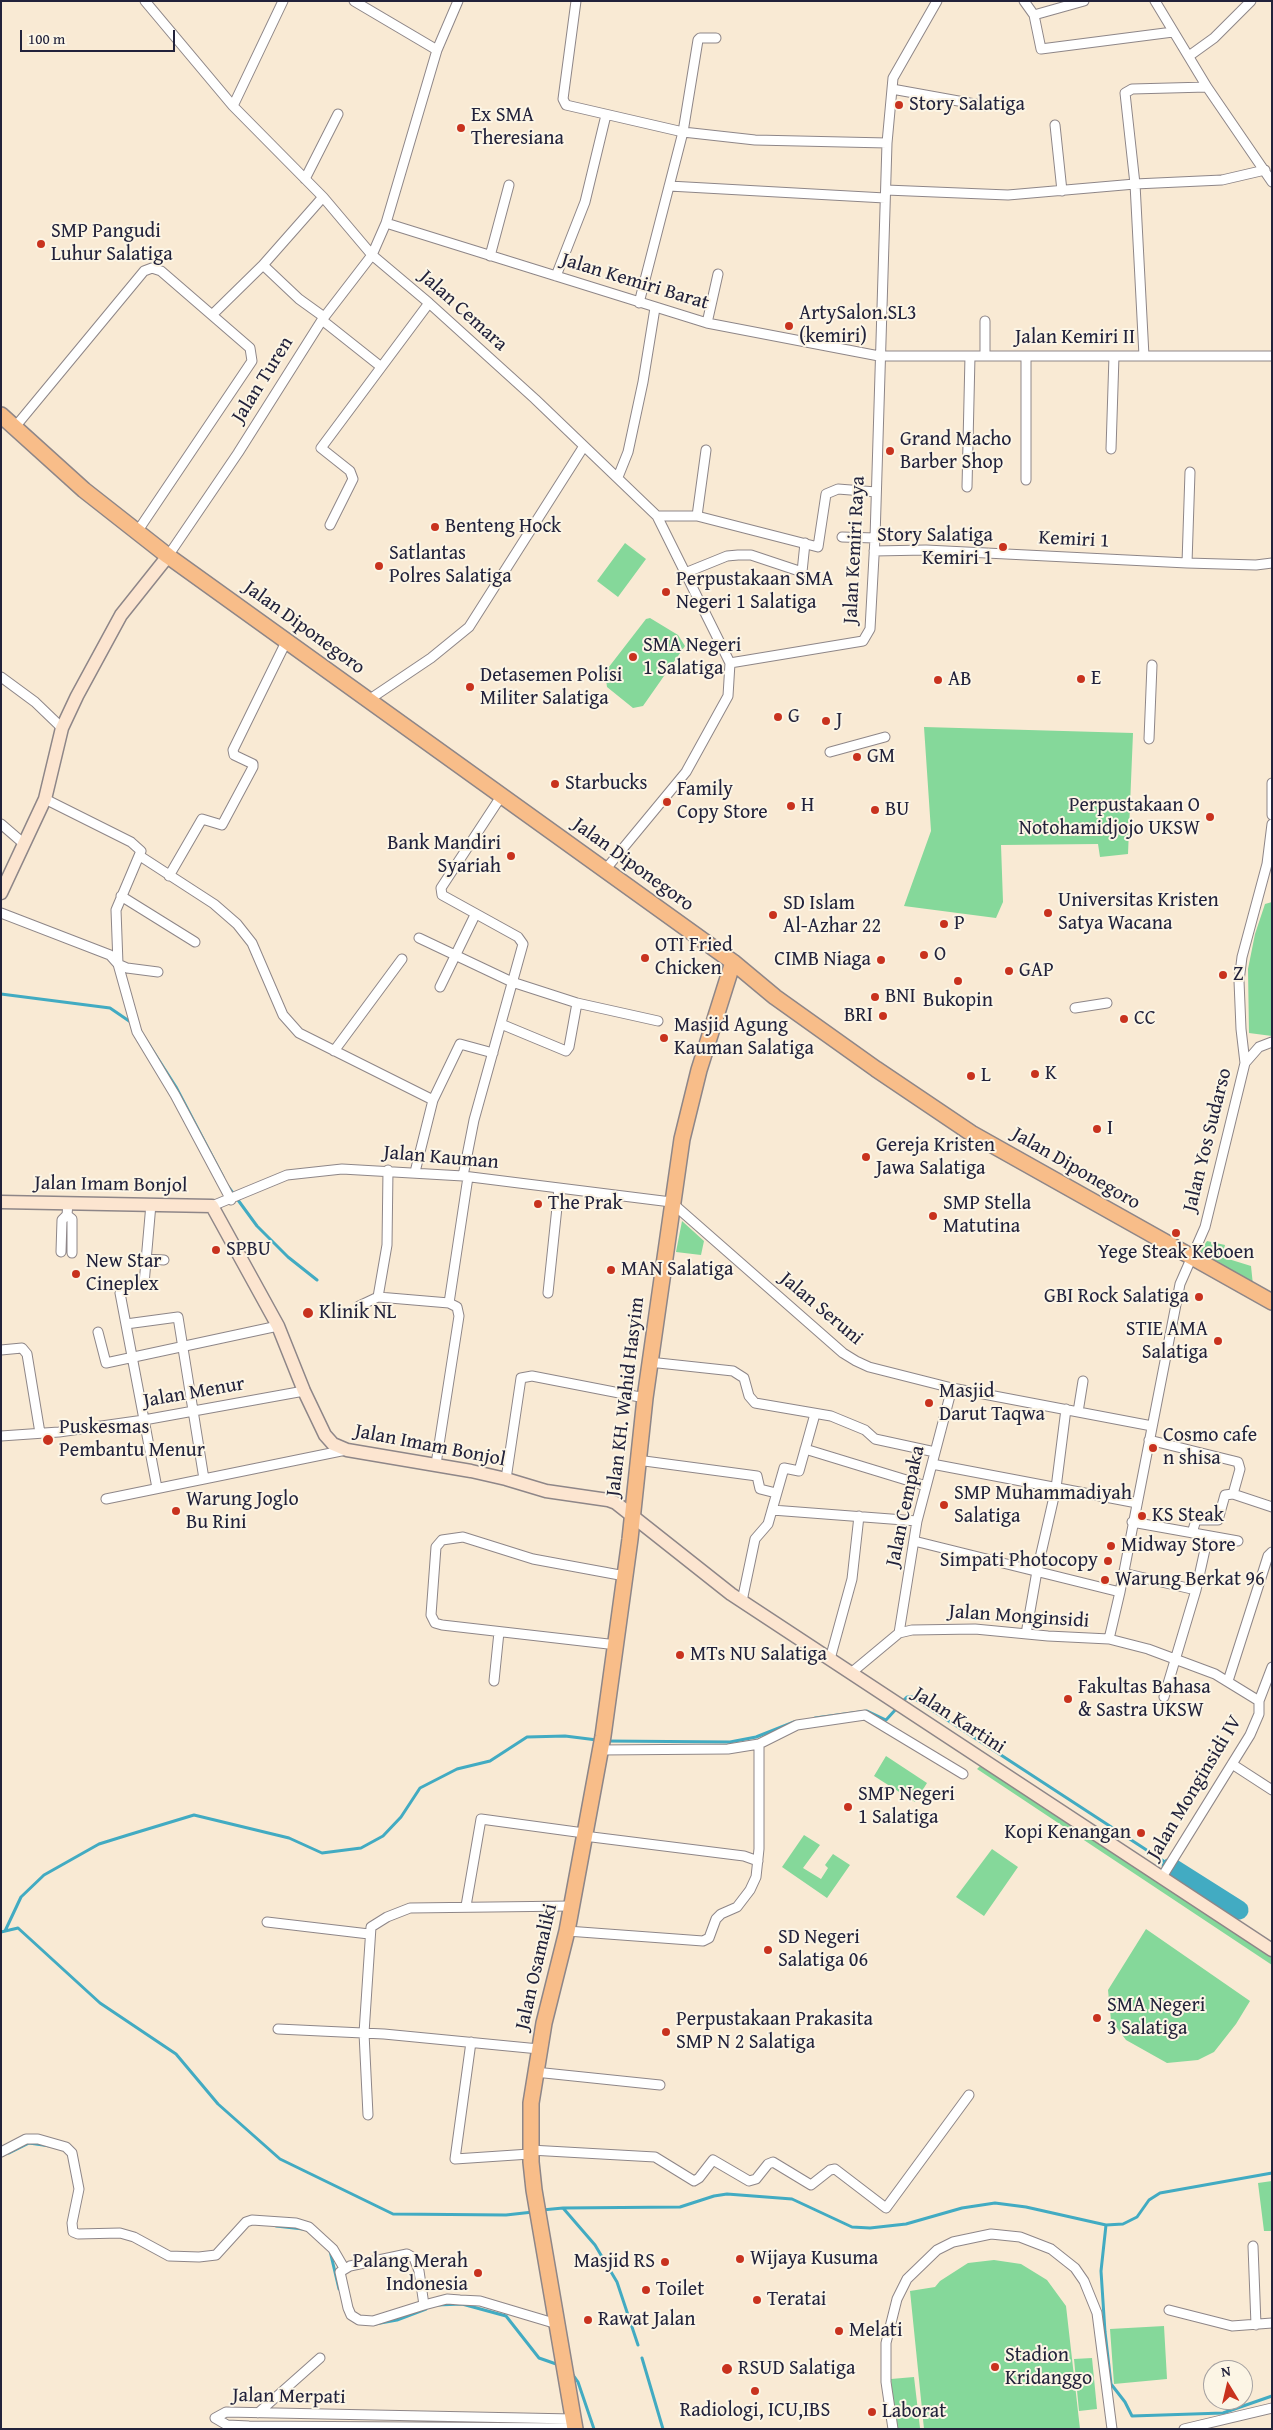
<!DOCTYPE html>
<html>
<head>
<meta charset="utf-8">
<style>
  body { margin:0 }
  #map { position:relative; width:1273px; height:2430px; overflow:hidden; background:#f9ead4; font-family:"Gentium Book Plus",serif }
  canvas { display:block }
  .frame { position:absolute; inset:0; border:2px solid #22223b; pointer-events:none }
  .north { position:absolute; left:1203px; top:2360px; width:50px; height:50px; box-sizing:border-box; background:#fcf5e5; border:1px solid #a5a1a1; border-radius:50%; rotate:351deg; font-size:14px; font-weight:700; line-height:20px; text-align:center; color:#22223b }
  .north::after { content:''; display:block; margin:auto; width:18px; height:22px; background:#c8321e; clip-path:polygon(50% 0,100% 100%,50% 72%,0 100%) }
  .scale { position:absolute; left:20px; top:30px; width:155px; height:22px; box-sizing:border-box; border:2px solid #22223b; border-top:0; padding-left:6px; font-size:15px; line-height:18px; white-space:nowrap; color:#22223b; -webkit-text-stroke:4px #fcf5e5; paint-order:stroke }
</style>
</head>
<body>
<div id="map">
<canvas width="1273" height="2430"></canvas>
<div class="frame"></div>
<div class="north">N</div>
<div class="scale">100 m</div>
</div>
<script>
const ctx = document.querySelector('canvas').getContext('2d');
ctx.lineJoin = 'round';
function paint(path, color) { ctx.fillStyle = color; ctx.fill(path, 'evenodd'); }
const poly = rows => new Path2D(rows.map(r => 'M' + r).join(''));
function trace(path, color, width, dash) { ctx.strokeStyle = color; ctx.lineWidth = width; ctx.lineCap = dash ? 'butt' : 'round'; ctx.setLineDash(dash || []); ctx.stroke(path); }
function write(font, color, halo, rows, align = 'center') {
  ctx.font = font + ' "Gentium Book Plus",serif'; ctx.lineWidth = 4; ctx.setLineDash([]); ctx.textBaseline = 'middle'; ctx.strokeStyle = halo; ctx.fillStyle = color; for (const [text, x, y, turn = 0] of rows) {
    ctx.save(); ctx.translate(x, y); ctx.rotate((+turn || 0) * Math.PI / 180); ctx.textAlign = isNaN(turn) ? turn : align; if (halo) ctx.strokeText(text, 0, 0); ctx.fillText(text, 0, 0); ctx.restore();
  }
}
paint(poly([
  [625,543,646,559,618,597,597,581],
  [650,618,678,635,685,646,643,706,633,708,607,687,605,672,646,619],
  [924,727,1133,733,1128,854,1100,857,1098,844,1001,845,1003,902,996,918,904,906,931,831],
  [1272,902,1272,1036,1249,1033,1248,969,1255,934,1265,904],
  [682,1221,704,1241,701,1255,676,1252],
  [1207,1241,1225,1245,1222,1257,1251,1266,1253,1285,1198,1255],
  [886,1756,927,1783,915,1802,874,1776],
  [982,1764,1272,1954,1272,1965,977,1769],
  [804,1835,820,1845,803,1868,821,1879,828,1868,825,1865,833,1854,850,1865,827,1898,782,1867],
  [992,1849,1018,1867,984,1916,956,1897],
  [1146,1929,1250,2001,1236,2024,1214,2052,1198,2060,1167,2063,1126,2040,1111,2020,1108,1990],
  [1272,2181,1272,2231,1264,2231,1258,2183],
  [994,2260,1021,2264,1047,2280,1066,2306,1080,2429,924,2429,910,2291,935,2287,940,2281,968,2263],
  [1164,2326,1167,2379,1114,2384,1110,2329],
  [1092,2358,1097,2409,1079,2411,1074,2359],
  [914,2377,920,2428,896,2429,891,2379]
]), '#85d89a');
trace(poly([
  [1,994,110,1008,132,1023],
  [139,1029,176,1087,223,1177],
  [227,1185,257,1226,288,1257,317,1280],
  [901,1703,907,1697,912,1697,1168,1864],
  [815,1718,867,1711,886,1720,897,1708],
  [606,1741,730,1742,756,1737,794,1722],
  [5,1931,21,1897,44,1875,99,1844,128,1835,194,1815,289,1838,322,1853,361,1848,383,1836,401,1817,420,1788,457,1769,490,1761,527,1737,565,1736,597,1740],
  [1,1932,18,1928,100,2003,176,2054,218,2104,280,2159,393,2214,506,2215,533,2212],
  [9,2153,29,2143,50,2146],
  [563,2208,595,2245,617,2282,638,2345],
  [542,2210,563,2208,680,2207,714,2196,727,2194,792,2199,852,2227,870,2228,906,2224,962,2208,995,2203,1026,2207,1106,2225,1123,2224,1137,2217,1149,2200,1160,2193,1272,2173],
  [1106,2225,1101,2271,1105,2332,1111,2384,1125,2402,1132,2416,1223,2413,1272,2396],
  [276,2226,303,2229],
  [330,2251,339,2289],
  [437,2305,462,2304,506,2316,539,2358,559,2365],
  [375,2324,397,2320,426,2309],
  [642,2358,663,2429],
  [571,2372,578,2382,594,2429]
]), '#42abc2', 3);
trace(poly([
  [1171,1867,1239,1910]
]), '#42abc2', 19);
const street = poly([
  [145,1,233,106,323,197,372,255,429,303,535,399,657,516,730,663,728,696,686,772,605,870],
  [354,1,437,50],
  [576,1,563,99,566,105,683,132,755,140,887,143],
  [1024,1,1034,15,1041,49,1173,32],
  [1155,1,1207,87,1272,182],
  [1034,15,1084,1],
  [1189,56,1214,38,1251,1],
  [892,89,986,106],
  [233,106,283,1],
  [1055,125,1062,191],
  [305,179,338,114],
  [669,186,885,198],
  [886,190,1008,195,1135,184,1222,180,1265,170],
  [386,223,707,323,879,356,1272,356],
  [490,256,509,185],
  [263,265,299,299,324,317],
  [556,276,585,202,606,115],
  [639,303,683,132,698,40,700,38,716,38],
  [212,315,263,265,323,197],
  [322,320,380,366],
  [985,321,985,356],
  [707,323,718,274],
  [1026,356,1026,480],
  [1144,356,1135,184,1125,93,1132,89,1207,87],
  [15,427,144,271,152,268,161,271,250,348,252,361,137,532],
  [1111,449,1114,356],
  [618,477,628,452,643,382,655,308],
  [967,487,970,356],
  [657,516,697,516,818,547,826,494,838,489,876,492],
  [697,516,706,450],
  [330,525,353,479,350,471,321,448,429,303],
  [842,537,875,538],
  [874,551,926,550,1187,563,1256,565,1272,563],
  [168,556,238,453,322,320,372,255,386,223,437,50,458,1],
  [1187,563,1190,472],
  [685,573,727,556,738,555,751,555,802,572,805,543],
  [730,663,863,641,870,629,875,538,887,143,893,78,937,1],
  [1,677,35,702,62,728],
  [370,699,431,658,469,627,584,446],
  [1149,739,1152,665],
  [830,752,885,737],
  [1272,783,1272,815],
  [45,799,131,842,141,851,116,910,118,964,137,1032,175,1095,231,1200],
  [1,824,23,843],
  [140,856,214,904,237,924,252,943,283,1015,299,1033,433,1100,415,1172],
  [169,876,202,819,222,825,253,767,253,764,234,755,233,750,286,642],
  [121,896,195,942],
  [1,913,110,955,118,964,127,968,158,972],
  [419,938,512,982,577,1003,658,1021],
  [440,987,475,915],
  [1075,1008,1107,1003],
  [501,1024,566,1051,569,1047,577,1003],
  [334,1051,402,959],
  [1245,1063,1241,1029,1239,981,1242,957,1267,864,1272,824],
  [433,1100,460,1044,493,1053],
  [463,1176,474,1120,523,944,518,937,442,895,441,888,502,795],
  [212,1206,287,1175,342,1169,463,1176,671,1202,843,1353,856,1361,869,1367,952,1388,1152,1426],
  [67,1215,72,1219,72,1253],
  [61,1252,62,1220,67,1215,68,1203],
  [145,1259,164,1260],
  [144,1284,151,1204],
  [120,1293,157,1488],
  [548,1293,559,1188],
  [378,1297,387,1245,388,1170],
  [449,1303,468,1177],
  [359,1306,378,1297,449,1303,457,1307,459,1316,436,1464],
  [126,1324,178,1317,204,1479],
  [98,1332,106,1363,278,1326],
  [1,1350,22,1348,27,1354,40,1433],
  [649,1362,733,1371,744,1378,749,1396,755,1403,831,1416,865,1430,875,1439,935,1452],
  [1078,1412,1083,1381],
  [815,1414,799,1471,784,1468,772,1510,917,1521],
  [1,1436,59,1432,144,1420,304,1391],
  [1149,1440,1238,1462,1240,1469,1233,1494],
  [805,1449,926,1486],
  [637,1460,757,1476,760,1489,776,1493],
  [932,1464,1137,1503],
  [506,1479,521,1378,532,1376,645,1398],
  [106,1499,346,1450],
  [1132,1522,1238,1541],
  [1192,1533,1196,1520,1218,1520,1225,1495,1233,1494,1272,1507],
  [914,1541,1120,1592],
  [1123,1573,1196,1590],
  [742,1601,755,1539,768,1524,772,1510],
  [899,1633,917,1521,952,1388],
  [1026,1634,1037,1571,1056,1488,1066,1409],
  [1109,1639,1148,1649,1215,1674,1259,1701,1259,1714,1250,1735,1162,1877],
  [617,1645,442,1625,435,1623,431,1615,436,1547,442,1540,463,1537,533,1559,625,1576],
  [830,1659,852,1579,859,1516],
  [851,1673,899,1633,912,1630,975,1629,1048,1636,1109,1639,1120,1592,1180,1284,1205,1227,1245,1063,1259,1047,1272,1042],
  [494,1681,499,1632],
  [1228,1681,1268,1556,1272,1552],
  [1164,1697,1196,1590,1208,1536],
  [1259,1701,1272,1667],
  [600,1750,728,1749,759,1744,797,1725,865,1715,963,1774],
  [1232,1764,1272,1790],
  [584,1836,744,1856,758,1861],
  [466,1906,481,1819,584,1833],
  [267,1922,369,1934],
  [567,1931,703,1941,709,1938,716,1919,721,1914,737,1907,750,1890,756,1877,759,1849,759,1744],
  [278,2029,384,2034,539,2049],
  [471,2042,455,2159,530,2154],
  [535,2072,660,2085],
  [368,2115,364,2033,371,1927,387,1917,410,1908,572,1906],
  [530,2150,655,2157,694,2181,699,2178,713,2160,749,2181,756,2179,768,2164,773,2162,811,2185,830,2170,835,2169,886,2208,969,2095],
  [1,2152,26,2139,38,2139,66,2147,72,2153,79,2189,72,2223,73,2232,78,2234,120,2233,134,2237,169,2256,199,2257,216,2255,246,2222,252,2220,296,2223,309,2227,333,2249,344,2268],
  [1253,2246,1256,2325],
  [424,2305,419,2271,414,2258,407,2254,350,2266,340,2272,348,2308,351,2315,359,2320,373,2321,424,2305,447,2299,460,2300,480,2301,557,2324],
  [1169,2310,1232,2326,1272,2323],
  [258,2413,320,2358],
  [573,2419,226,2412,215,2418,227,2425,249,2426,575,2428],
  [893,2429,886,2382,886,2343,897,2299,907,2279,937,2250,953,2242,991,2234,1020,2237,1051,2249,1075,2268,1084,2281,1097,2313,1112,2429],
  [1184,2429,1272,2408]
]);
const secondary = poly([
  [1,893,45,799,62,728,77,696,121,615,168,556],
  [1,1202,212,1206,278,1326,304,1391,325,1435,333,1444,347,1450,471,1471,506,1479,546,1491,608,1500,616,1503,731,1594,1272,1950]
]);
const primary = poly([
  [1,415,84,490,168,556,733,962,775,997,876,1069,971,1133,1272,1302],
  [575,2429,534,2190,531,2162,531,2103,544,2023,567,1931,603,1736,630,1539,645,1398,682,1139,699,1070,733,962]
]);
trace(street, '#8e8688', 11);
trace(secondary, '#8e8688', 15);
trace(primary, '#8e8688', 18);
trace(street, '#fff', 9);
trace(secondary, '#fce5d0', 12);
trace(primary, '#f8bd89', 15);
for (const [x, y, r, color] of [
  [899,105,5,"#c8321e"],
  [461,128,5,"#c8321e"],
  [41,244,5,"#c8321e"],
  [789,326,5,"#c8321e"],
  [890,451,5,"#c8321e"],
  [435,527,5,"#c8321e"],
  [1003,547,5,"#c8321e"],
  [379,566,5,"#c8321e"],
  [666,592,5,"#c8321e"],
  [633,657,5,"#c8321e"],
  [1081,679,5,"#c8321e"],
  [938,680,5,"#c8321e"],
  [470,687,5,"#c8321e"],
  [778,717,5,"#c8321e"],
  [826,721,5,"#c8321e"],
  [857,757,5,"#c8321e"],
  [555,784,5,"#c8321e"],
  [667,802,5,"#c8321e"],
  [791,806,5,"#c8321e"],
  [875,810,5,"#c8321e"],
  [1210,817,5,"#c8321e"],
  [511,856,5,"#c8321e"],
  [1048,913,5,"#c8321e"],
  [773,915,5,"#c8321e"],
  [944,924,5,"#c8321e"],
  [924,955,5,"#c8321e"],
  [645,958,5,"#c8321e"],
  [881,960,5,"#c8321e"],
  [1009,971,5,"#c8321e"],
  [1223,975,5,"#c8321e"],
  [958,981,5,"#c8321e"],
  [875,997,5,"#c8321e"],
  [883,1016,5,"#c8321e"],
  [1124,1019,5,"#c8321e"],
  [664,1038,5,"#c8321e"],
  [1035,1074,5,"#c8321e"],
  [971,1076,5,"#c8321e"],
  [1097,1129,5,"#c8321e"],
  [866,1157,5,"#c8321e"],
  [538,1204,5,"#c8321e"],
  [933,1216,5,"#c8321e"],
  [1176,1233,5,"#c8321e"],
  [216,1250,5,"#c8321e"],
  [611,1270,5,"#c8321e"],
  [76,1274,5,"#c8321e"],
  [1199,1297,5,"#c8321e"],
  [308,1313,6,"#c8321e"],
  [1218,1341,5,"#c8321e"],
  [929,1403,5,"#c8321e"],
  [48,1440,6,"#c8321e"],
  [1153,1448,5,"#c8321e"],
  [944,1505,5,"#c8321e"],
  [176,1511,5,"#c8321e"],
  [1142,1516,5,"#c8321e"],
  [1111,1546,5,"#c8321e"],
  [1108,1561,5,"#c8321e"],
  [1105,1580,5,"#c8321e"],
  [680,1655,5,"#c8321e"],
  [1068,1699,5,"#c8321e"],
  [848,1807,5,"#c8321e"],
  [1141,1833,5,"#c8321e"],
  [768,1950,5,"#c8321e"],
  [1097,2018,5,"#c8321e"],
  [666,2032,5,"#c8321e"],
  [740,2259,5,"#c8321e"],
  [665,2262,5,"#c8321e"],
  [478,2273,5,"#c8321e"],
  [646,2290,5,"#c8321e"],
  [757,2300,5,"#c8321e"],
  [588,2320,5,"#c8321e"],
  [839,2331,5,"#c8321e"],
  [995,2367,5,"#c8321e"],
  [727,2369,6,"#c8321e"],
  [755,2391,5,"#c8321e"],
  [872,2412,5,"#c8321e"]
]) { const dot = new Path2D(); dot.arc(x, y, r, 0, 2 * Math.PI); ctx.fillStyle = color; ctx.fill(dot); trace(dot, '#fcf5e5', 2); }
write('20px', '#22223b', '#fcf5e5', [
  ["Story Salatiga",909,105],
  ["Ex SMA",471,116],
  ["Theresiana",471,139],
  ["SMP Pangudi",51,232],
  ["Luhur Salatiga",51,255],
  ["ArtySalon.SL3",799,314],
  ["(kemiri)",799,337],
  ["Grand Macho",900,440],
  ["Barber Shop",900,463],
  ["Benteng Hock",445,527],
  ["Story Salatiga",993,536,"right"],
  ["Kemiri 1",993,559,"right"],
  ["Satlantas",389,554],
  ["Polres Salatiga",389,577],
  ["Perpustakaan SMA",676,580],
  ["Negeri 1 Salatiga",676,603],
  ["SMA Negeri",643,646],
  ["1 Salatiga",643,669],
  ["Detasemen Polisi",480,676],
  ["Militer Salatiga",480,699],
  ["E",1091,679],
  ["AB",948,680],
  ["G",788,717],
  ["J",836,721],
  ["GM",867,757],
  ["Starbucks",565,784],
  ["Family",677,790],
  ["Copy Store",677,813],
  ["H",801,806],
  ["Perpustakaan O",1200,806,"right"],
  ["Notohamidjojo UKSW",1200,829,"right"],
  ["BU",885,810],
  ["Bank Mandiri",501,844,"right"],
  ["Syariah",501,867,"right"],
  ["Universitas Kristen",1058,901],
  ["Satya Wacana",1058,924],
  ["SD Islam",783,904],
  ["Al-Azhar 22",783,927],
  ["P",954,924],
  ["OTI Fried",655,946],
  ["Chicken",655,969],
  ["O",934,955],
  ["CIMB Niaga",871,960,"right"],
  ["GAP",1019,971],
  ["Z",1233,975],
  ["BNI",885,997],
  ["Bukopin",958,1001,"center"],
  ["BRI",873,1016,"right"],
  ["CC",1134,1019],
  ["Masjid Agung",674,1026],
  ["Kauman Salatiga",674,1049],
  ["K",1045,1074],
  ["L",981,1076],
  ["I",1107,1129],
  ["Gereja Kristen",876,1146],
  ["Jawa Salatiga",876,1169],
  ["The Prak",548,1204],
  ["SMP Stella",943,1204],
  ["Matutina",943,1227],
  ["SPBU",226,1250],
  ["Yege Steak Keboen",1176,1253,"center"],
  ["New Star",86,1262],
  ["Cineplex",86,1285],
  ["MAN Salatiga",621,1270],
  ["GBI Rock Salatiga",1189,1297,"right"],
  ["Klinik NL",319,1313],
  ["STIE AMA",1208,1330,"right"],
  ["Salatiga",1208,1353,"right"],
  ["Masjid",939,1392],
  ["Darut Taqwa",939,1415],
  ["Puskesmas",59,1428],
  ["Pembantu Menur",59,1451],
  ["Cosmo cafe",1163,1436],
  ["n shisa",1163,1459],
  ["SMP Muhammadiyah",954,1494],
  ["Salatiga",954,1517],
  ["Warung Joglo",186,1500],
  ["Bu Rini",186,1523],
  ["KS Steak",1152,1516],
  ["Midway Store",1121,1546],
  ["Simpati Photocopy",1098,1561,"right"],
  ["Warung Berkat 96",1115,1580],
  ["MTs NU Salatiga",690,1655],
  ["Fakultas Bahasa",1078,1688],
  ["& Sastra UKSW",1078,1711],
  ["SMP Negeri",858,1795],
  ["1 Salatiga",858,1818],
  ["Kopi Kenangan",1131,1833,"right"],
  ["SD Negeri",778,1938],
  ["Salatiga 06",778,1961],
  ["SMA Negeri",1107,2006],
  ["3 Salatiga",1107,2029],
  ["Perpustakaan Prakasita",676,2020],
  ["SMP N 2 Salatiga",676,2043],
  ["Wijaya Kusuma",750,2259],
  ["Palang Merah",468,2262,"right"],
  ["Indonesia",468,2285,"right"],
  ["Masjid RS",655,2262,"right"],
  ["Toilet",656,2290],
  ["Teratai",767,2300],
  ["Rawat Jalan",598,2320],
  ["Melati",849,2331],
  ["Stadion",1005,2356],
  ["Kridanggo",1005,2379],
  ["RSUD Salatiga",738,2369],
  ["Radiologi, ICU,IBS",755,2411,"center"],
  ["Laborat",882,2412]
], 'left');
write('20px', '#22223b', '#fcf5e5', [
  ["Jalan Kemiri Barat",635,282,17],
  ["Jalan Cemara",463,311,42],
  ["Jalan Kemiri II",1075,338],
  ["Jalan Turen",263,380,-58],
  ["Kemiri 1",1074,540,3],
  ["Jalan Kemiri Raya",855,550,-87],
  ["Jalan Diponegoro",304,628,36],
  ["Jalan Diponegoro",633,865,36],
  ["Jalan Yos Sudarso",1208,1140,-76],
  ["Jalan Kauman",441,1158,5],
  ["Jalan Diponegoro",1076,1169,30],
  ["Jalan Imam Bonjol",111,1185,1],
  ["Jalan Seruni",821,1309,40],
  ["Jalan Menur",194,1393,-10],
  ["Jalan KH. Wahid Hasyim",626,1397,-83],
  ["Jalan Imam Bonjol",430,1446,11],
  ["Jalan Cempaka",906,1506,-78],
  ["Jalan Monginsidi",1019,1617,4],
  ["Jalan Kartini",959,1721,33],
  ["Jalan Monginsidi IV",1195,1788,-59],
  ["Jalan Osamaliki",537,1967,-77],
  ["Jalan Merpati",289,2397,1]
]);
</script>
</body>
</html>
